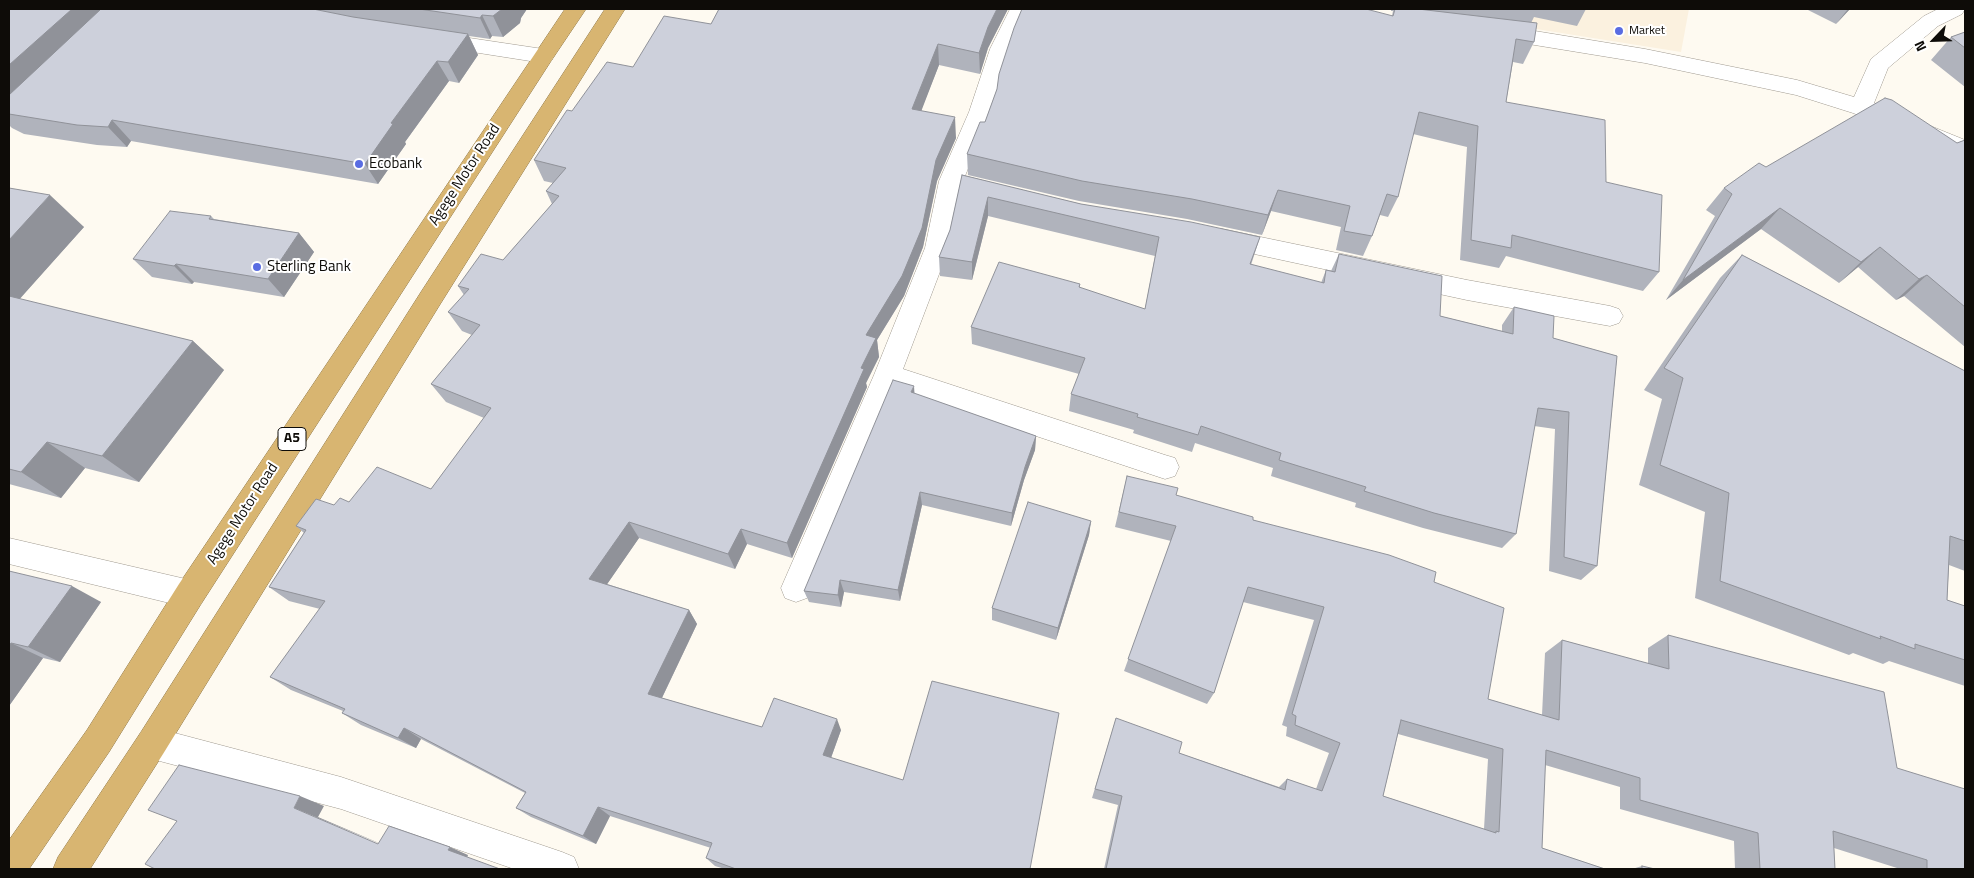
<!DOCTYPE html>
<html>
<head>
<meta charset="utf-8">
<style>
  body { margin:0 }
  #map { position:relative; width:1974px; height:878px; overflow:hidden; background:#fefaf1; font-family:"Titillium Web",sans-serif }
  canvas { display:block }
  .frame { position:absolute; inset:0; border:10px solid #0e0c08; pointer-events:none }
  .north { position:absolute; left:1909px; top:15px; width:50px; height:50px; -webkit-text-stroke:4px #fff; paint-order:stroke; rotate:246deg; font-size:14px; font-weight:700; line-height:20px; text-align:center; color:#0e0c08 }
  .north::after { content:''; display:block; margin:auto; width:18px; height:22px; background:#0e0c08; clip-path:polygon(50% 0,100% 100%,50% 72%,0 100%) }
</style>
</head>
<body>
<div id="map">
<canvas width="1974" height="878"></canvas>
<div class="frame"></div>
<div class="north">N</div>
</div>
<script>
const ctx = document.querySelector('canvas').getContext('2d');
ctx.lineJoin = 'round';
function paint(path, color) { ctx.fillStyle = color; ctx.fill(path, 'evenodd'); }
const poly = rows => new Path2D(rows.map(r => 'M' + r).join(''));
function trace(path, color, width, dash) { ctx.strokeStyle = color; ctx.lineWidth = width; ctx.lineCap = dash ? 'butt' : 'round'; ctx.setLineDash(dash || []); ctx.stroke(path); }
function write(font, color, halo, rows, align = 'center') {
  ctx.font = font + ' "Titillium Web",sans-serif'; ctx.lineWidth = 4; ctx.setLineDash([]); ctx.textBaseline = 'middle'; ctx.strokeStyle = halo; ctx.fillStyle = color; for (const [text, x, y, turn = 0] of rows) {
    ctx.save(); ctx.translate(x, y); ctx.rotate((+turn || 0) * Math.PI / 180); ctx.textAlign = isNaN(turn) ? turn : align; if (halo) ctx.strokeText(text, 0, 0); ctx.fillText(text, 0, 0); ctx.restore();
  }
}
paint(poly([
  [1410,9,1689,9,1681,52]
]), '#fbf1df');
const minor = poly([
  [1010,9,1030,9,1012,49,991,112,965,176,1004,186,1008,192,1004,198,996,201,961,192,949,248,903,369,1165,455,1175,458,1179,467,1175,476,1165,479,895,389,807,598,796,602,785,598,781,588,874,375,925,248,939,181,969,112,990,49,1010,9],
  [1938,9,1965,9,1962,14,1938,26,1888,68,1874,103,1965,140,1965,157,1853,113,1796,95,1645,63,1498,39,1490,37,1487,32,1490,27,1498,25,1645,49,1797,80,1854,97,1871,59,1924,16,1938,9],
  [436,33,543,49,551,51,554,56,551,61,543,63,428,45,425,40,428,35,436,33],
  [1222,229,1467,280,1610,306,1619,309,1623,316,1619,323,1610,326,1467,300,1222,247,1213,245,1210,238,1213,231,1222,229],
  [9,538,190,580,201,584,205,594,201,604,190,608,9,564,9,538],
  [152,727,341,777,562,852,574,857,579,869,514,869,341,809,152,759,141,754,136,743,141,732,152,727]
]);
const highway = poly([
  [565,9,586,9,551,61,201,604,109,752,29,869,9,869,9,840,87,730,179,584,565,9],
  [605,9,625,9,439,306,163,754,90,869,53,869,58,857,141,732,421,292,605,9]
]);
trace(minor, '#a09a90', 1);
trace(highway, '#917a4c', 1);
paint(minor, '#fff');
paint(highway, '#d8b571');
paint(poly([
  [9,9,527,9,521,18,520,23,503,37,492,36,490,39,469,36,478,55,459,83,449,81,405,142,406,144,378,184,131,141,127,147,97,145,24,134,12,128,9,125],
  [719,9,1008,9,988,48,980,74,939,65,921,110,956,138,937,181,923,247,904,296,877,340,879,357,866,383,867,387,792,558,747,544,735,569,639,538,607,584,689,610,697,624,662,698,762,727,841,730,831,758,1030,869,725,869,715,866,706,858,711,848,610,816,596,844,531,817,516,808,525,793,421,739,416,748,361,725,342,713,343,711,291,690,270,677,320,609,289,601,269,587,304,533,296,526,334,505,431,489,484,418,446,402,431,384,472,335,462,331,448,312,464,295,458,286,503,260,552,204,546,191,553,183,544,181,534,160,572,111,633,67,711,24],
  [1391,9,1586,9,1577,26,1534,17,1531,23,1534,42,1523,64,1513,62,1506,102,1606,182,1659,272,1643,291,1506,256,1499,268,1460,260,1467,147,1413,134,1398,197,1388,217,1380,215,1372,236,1363,256,1336,250,1341,227,1271,211,1262,235,1187,219,1079,201,968,175,967,154,985,122,997,89,1392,16,1393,11,1391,11],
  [1806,9,1850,9,1836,24],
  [1965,32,1965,87,1931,60,1951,37],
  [1965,140,1965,347,1904,296,1896,300,1858,267,1839,283,1761,229,1666,300,1715,216,1706,210,1724,188,1766,167,1957,143],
  [962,175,1081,204,1260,237,1251,265,1321,283,1326,270,1331,271,1339,254,1440,316,1502,331,1502,325,1514,307,1553,338,1617,356,1597,566,1581,580,1549,571,1555,429,1534,426,1516,534,1502,548,1423,528,1355,507,1356,503,1271,476,1273,468,1195,443,1192,452,1133,433,1134,430,1069,411,1071,394,1079,374,972,344,971,327,1080,284,1080,288,1145,309,1155,256,988,216,972,280,940,276,939,257,950,230],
  [9,188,84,227,19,299,193,341,224,370,139,482,85,468,61,498,9,484],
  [211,216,214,219,299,233,314,252,284,297,194,282,192,284,152,277,133,259],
  [1742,255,1965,371,1965,571,1949,565,1947,600,1965,606,1965,686,1889,661,1883,664,1853,653,1849,655,1695,598,1705,512,1639,485,1662,399,1644,390,1720,278],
  [915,394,1036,436,1035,450,1024,480,1011,526,922,505,900,601,844,592,841,607,809,602,804,591],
  [1127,476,1176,495,1253,520,1434,582,1488,699,1542,715,1545,653,1562,640,1648,664,1648,648,1668,635,1897,768,1965,869,1897,869,1897,868,1834,848,1835,869,1735,869,1734,841,1620,809,1620,787,1545,765,1542,848,1605,869,1104,869,1118,805,1092,798,1116,718,1179,753,1279,787,1287,779,1316,789,1329,753,1286,736,1287,727,1282,725,1314,620,1243,602,1214,693,1207,704,1124,671,1171,541,1115,527],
  [1398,734,1488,759,1484,829,1383,796],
  [1091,521,1089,535,1056,640,992,620,992,608],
  [9,571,101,602,60,662,43,658,9,706],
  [1642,866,1655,869,1632,869]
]), '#b0b3bc');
paint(poly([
  [72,9,113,9,9,104,9,65],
  [502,9,527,9,521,18,520,23,503,37,493,16],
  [997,9,1008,9,988,48,980,74,979,53,988,27],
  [1848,9,1850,9,1836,24],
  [482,15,492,36,490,39,480,18],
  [468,34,478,55,459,83,448,62],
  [938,44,939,65,914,130,912,109],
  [437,61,449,81,405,142,406,144,378,184,365,164,391,123],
  [955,117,956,138,937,181,923,247,904,296,877,340,879,357,866,383,867,387,792,558,787,543,861,368,866,335,936,160],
  [112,120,131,141,127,147,108,127],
  [1278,190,1271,211,1262,235,1268,215],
  [50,195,84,227,9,311,9,240],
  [988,197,988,216,972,280,972,262],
  [1780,208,1761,229,1666,300,1683,280],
  [299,233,314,252,284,297,268,279],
  [1880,247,1858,267,1839,283,1861,262],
  [176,264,194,282,192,284,174,266],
  [1927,275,1904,296,1896,300,1919,279],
  [193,341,224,370,139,482,102,456],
  [914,386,915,401,911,392],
  [1036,436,1035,450,1024,480,1011,526,1012,513,1025,467],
  [47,442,85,468,61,498,21,472],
  [920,492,922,505,900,601,898,590],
  [1091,521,1089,535,1056,640,1058,628],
  [629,522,639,538,601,593,589,579],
  [741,529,747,544,735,569,728,554],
  [840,580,844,592,841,607,838,595],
  [72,586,101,602,60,662,28,647],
  [689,610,697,624,658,706,648,694],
  [11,643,43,658,9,706,9,646],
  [837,719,841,730,828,766,823,755],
  [404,728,421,739,416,748,398,738],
  [300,796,324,806,318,817,400,852,294,808],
  [598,807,610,816,596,844,583,836],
  [450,847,468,855,467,858,448,850]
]), '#909299');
const building = poly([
  [9,9,72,9,9,65,9,9],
  [101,9,313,9,353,17,468,34,448,62,437,61,391,123,393,124,365,164,112,120,108,127,77,125,9,114,9,95,101,9],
  [419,9,502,9,493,16,482,15,480,18,419,9],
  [719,9,997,9,988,27,979,53,938,44,912,109,955,117,936,160,922,228,902,276,866,335,876,338,861,368,864,369,787,543,741,529,728,554,629,522,589,579,689,610,648,694,762,727,774,698,837,719,823,755,903,780,932,681,1059,713,1030,869,736,869,706,858,712,843,598,807,583,836,516,808,526,792,404,728,398,738,342,713,345,709,270,677,325,601,269,587,306,530,296,526,316,499,334,505,340,498,349,502,377,467,431,489,491,408,431,384,480,325,448,312,469,289,458,286,481,254,503,260,559,196,546,191,566,168,534,160,567,110,572,111,607,62,633,67,664,16,711,24,719,9],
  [1022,9,1366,9,1393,16,1395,9,1418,9,1537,23,1534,42,1516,39,1506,102,1605,120,1606,182,1662,195,1659,272,1512,235,1511,248,1471,240,1478,126,1419,112,1398,197,1387,194,1372,236,1344,231,1350,206,1278,190,1268,215,1192,199,1082,181,967,154,980,122,985,122,997,89,999,74,1014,28,1022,9],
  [1965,32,1965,48,1951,37,1965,32],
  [1885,98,1892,100,1957,143,1965,140,1965,307,1927,275,1919,279,1880,247,1861,262,1780,208,1683,280,1732,194,1724,188,1759,163,1766,167,1885,98],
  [962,175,1081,204,1191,222,1260,237,1250,264,1324,283,1326,270,1335,272,1339,254,1442,276,1440,316,1513,334,1514,307,1554,316,1553,338,1617,356,1597,566,1564,557,1569,412,1538,408,1516,534,1434,513,1364,491,1366,487,1279,460,1281,453,1201,426,1198,435,1137,417,1138,414,1071,394,1085,358,971,327,999,262,1080,284,1079,287,1145,309,1159,237,988,197,972,262,939,257,950,230,962,175],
  [9,188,50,195,9,240,9,188],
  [170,211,211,216,209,219,299,233,268,279,176,264,174,266,133,259,170,211],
  [1742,255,1965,371,1965,541,1950,536,1947,600,1965,606,1965,660,1915,644,1915,649,1880,636,1881,639,1720,581,1729,493,1660,465,1683,378,1664,368,1742,255],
  [9,296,193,341,102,456,47,442,21,472,9,469,9,296],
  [893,380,914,386,911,392,1036,436,1025,467,1012,513,920,492,898,590,840,580,838,595,804,591,893,380],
  [1127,476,1178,488,1176,495,1253,517,1253,520,1389,555,1436,572,1434,582,1504,608,1488,699,1559,720,1562,640,1669,669,1668,635,1884,692,1897,768,1965,789,1965,869,1927,869,1927,860,1833,831,1835,869,1760,869,1758,833,1640,800,1640,778,1546,750,1542,848,1605,869,1106,869,1122,796,1095,789,1116,718,1182,742,1179,753,1285,790,1287,779,1322,791,1340,743,1295,725,1296,716,1292,714,1324,607,1248,587,1214,693,1128,659,1176,526,1119,512,1127,476],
  [1401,720,1503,749,1499,832,1496,831,1496,833,1383,796,1401,720],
  [1028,502,1091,521,1058,628,992,608,1028,502],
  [9,571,72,586,28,647,11,643,9,646,9,571],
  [179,765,300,796,294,808,378,844,389,826,450,847,448,850,500,869,155,869,145,864,177,821,148,810,179,765],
  [1642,866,1655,869,1642,869,1642,866]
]);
paint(building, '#cdd0db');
trace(building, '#909299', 1);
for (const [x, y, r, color] of [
  [1619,31,5,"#596ce2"],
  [359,164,5,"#596ce2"],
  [257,267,5,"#596ce2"]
]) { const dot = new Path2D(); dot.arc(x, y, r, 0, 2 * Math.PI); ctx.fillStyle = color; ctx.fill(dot); trace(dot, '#fff', 2); }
write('12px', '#0e0c08', '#fff', [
  ["Market",1629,31]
], 'left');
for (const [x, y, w] of [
  [292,439,28]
]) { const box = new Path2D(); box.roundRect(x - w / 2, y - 11.5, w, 23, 4); ctx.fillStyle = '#fff'; ctx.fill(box); trace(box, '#0e0c08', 1); }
write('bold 14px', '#0e0c08', null, [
  ["A5",292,439]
]);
write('15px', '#0e0c08', '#fff', [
  ["Ecobank",369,164],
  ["Sterling Bank",267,267]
], 'left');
write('15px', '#0e0c08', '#fff', [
  ["Agege Motor Road",465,175,-57],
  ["Agege Motor Road",243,514,-57]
]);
</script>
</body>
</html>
